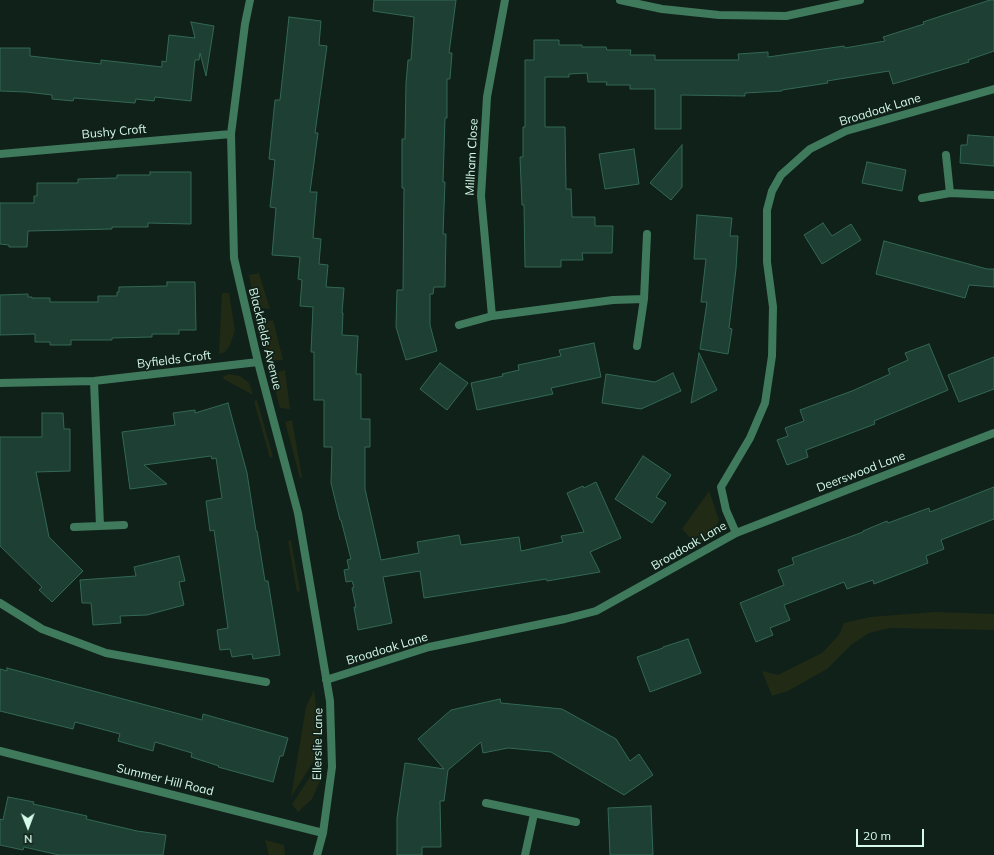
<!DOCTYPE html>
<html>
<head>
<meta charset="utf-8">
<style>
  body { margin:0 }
  #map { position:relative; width:994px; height:855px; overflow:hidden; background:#10211a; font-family:Mulish,sans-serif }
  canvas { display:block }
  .north { position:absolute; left:8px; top:807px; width:40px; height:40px; -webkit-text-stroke:3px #10211a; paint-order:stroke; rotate:179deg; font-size:11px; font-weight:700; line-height:16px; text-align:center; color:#d5fae9 }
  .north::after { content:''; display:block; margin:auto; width:14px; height:18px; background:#d5fae9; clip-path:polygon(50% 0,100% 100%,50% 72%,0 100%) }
  .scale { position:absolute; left:856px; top:829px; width:68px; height:18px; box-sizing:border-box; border:2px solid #d5fae9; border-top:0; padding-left:5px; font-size:12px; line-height:14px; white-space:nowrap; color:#d5fae9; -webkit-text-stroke:3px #10211a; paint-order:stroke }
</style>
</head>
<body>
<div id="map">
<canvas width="994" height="855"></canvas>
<div class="north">N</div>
<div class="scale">20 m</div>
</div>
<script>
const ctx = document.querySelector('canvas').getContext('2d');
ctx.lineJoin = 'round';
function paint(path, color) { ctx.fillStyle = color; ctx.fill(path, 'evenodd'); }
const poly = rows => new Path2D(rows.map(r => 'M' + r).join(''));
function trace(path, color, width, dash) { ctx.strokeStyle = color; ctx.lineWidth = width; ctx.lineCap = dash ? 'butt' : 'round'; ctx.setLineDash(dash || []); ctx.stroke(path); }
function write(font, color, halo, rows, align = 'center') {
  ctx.font = font + ' Mulish,sans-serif'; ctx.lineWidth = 3.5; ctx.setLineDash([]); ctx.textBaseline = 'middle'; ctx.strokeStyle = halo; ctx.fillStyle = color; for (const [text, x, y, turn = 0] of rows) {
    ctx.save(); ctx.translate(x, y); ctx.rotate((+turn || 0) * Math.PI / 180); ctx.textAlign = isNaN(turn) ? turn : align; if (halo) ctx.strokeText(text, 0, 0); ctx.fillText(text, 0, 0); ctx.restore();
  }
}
paint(poly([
  [259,273,270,309,255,307,249,275],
  [222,293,229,293,235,330,230,345,225,352,219,354],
  [273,320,283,360,268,361,257,324],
  [285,370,290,409,280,408,271,374],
  [228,374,240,376,249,383,253,395,222,378],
  [257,400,273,457,270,458,254,401],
  [292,420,302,477,300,478,285,422],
  [709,491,719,520,712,535,696,544,682,529],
  [291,540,300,591,297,592,288,541],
  [935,612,994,614,994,630,889,628,869,633,851,645,827,669,788,691,772,696,762,671,778,675,822,653,839,635,844,623,870,617],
  [314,690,319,729,320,751,291,797,306,707],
  [322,759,320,781,312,799,298,812,292,804],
  [265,840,284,845,285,855,269,855]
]), '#212a14');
const building = poly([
  [374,0,456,0,449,53,452,53,450,79,447,79,447,118,445,118,443,182,445,182,443,234,446,234,445,287,434,287,433,294,430,294,430,325,437,351,406,360,396,327,397,290,403,290,404,188,402,188,402,139,405,139,406,83,408,60,411,60,414,17,373,11,374,0],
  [990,0,994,0,994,51,968,60,969,62,893,84,889,71,827,81,828,83,782,90,782,91,745,93,745,96,681,95,681,129,655,129,655,89,630,89,630,85,606,85,607,82,588,82,587,73,569,74,569,77,545,77,545,127,565,127,566,189,571,189,572,217,595,217,595,226,613,226,612,253,582,253,583,260,561,260,561,267,525,267,524,205,522,205,520,157,523,157,523,127,525,127,525,60,534,60,534,40,559,40,559,45,582,45,582,47,606,47,607,50,631,50,630,55,655,55,655,60,739,60,738,54,768,52,768,57,844,46,845,48,885,41,883,37,924,24,923,22,990,0],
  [289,17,321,21,319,45,327,46,315,133,318,133,310,192,317,192,313,238,321,239,319,264,328,265,326,287,344,288,342,313,343,313,342,335,358,336,356,374,361,374,361,419,370,419,370,447,365,447,365,489,381,560,419,553,417,542,459,535,461,545,519,537,521,551,563,542,561,536,584,532,567,493,583,486,584,488,596,482,621,538,590,552,600,572,547,581,546,579,424,598,420,571,383,577,392,623,358,630,354,607,356,607,352,588,354,587,352,581,346,582,344,570,349,569,347,560,351,559,341,520,340,520,331,483,332,447,324,447,324,400,314,400,314,352,311,352,313,307,300,306,302,280,298,279,300,257,272,255,276,208,270,207,275,160,269,159,275,100,280,100,289,17],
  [191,22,214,26,206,76,200,53,199,60,195,60,191,101,155,97,154,101,136,99,135,103,74,98,73,101,52,99,52,95,26,92,0,91,0,48,30,48,30,56,101,64,101,60,162,67,162,61,166,62,169,35,195,38,191,22],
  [968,135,994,137,994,166,960,163,961,145,967,145,968,135],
  [682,145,682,187,671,200,650,183,682,145],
  [634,149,639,184,605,189,599,154,634,149],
  [867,162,906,170,902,191,862,183,867,162],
  [150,172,191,172,191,224,148,223,148,227,112,227,112,229,28,231,27,247,9,247,9,245,0,244,0,203,34,203,34,196,37,196,37,183,78,183,78,179,117,178,117,175,150,175,150,172],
  [697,215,732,218,730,236,738,236,736,269,729,328,732,329,728,354,700,349,707,302,701,302,706,259,694,259,697,215],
  [823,223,832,236,851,224,861,240,822,264,804,235,823,223],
  [884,241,987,269,994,269,994,287,969,285,965,298,876,274,884,241],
  [167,282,195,282,196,330,179,330,179,334,152,334,152,337,112,338,112,340,71,340,71,345,50,345,50,342,35,342,35,334,0,335,0,295,28,294,28,297,32,297,32,298,50,298,50,302,98,302,98,296,117,296,117,292,119,292,119,287,167,286,167,282],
  [594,343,601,377,551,388,553,394,477,410,471,383,503,376,502,374,519,370,518,365,561,356,559,350,594,343],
  [929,344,948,390,874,421,875,424,806,450,808,457,787,465,777,440,788,436,785,428,804,421,800,410,852,391,890,374,888,369,908,360,905,353,929,344],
  [699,353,717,390,691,403,699,353],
  [994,357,994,389,959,402,948,375,994,357],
  [440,363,468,383,447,410,420,389,440,363],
  [673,373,681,391,641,409,602,403,606,374,655,382,673,373],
  [228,403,247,473,256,531,257,531,265,581,268,581,280,655,253,659,252,654,232,657,230,649,220,650,217,630,228,628,214,530,210,531,206,501,222,498,216,458,212,459,211,456,144,465,167,484,130,489,122,432,175,425,173,413,195,410,195,413,228,403],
  [42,413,63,413,64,429,70,429,70,471,36,472,49,537,83,571,52,602,39,590,42,587,0,546,0,437,42,437,42,413],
  [643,456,671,475,656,497,666,503,652,523,615,499,643,456],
  [994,487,994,519,941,540,944,549,926,556,928,563,874,584,873,580,847,589,844,582,784,605,790,620,770,628,773,635,756,642,740,603,784,585,778,570,794,564,792,558,863,532,863,531,887,521,888,523,929,508,930,512,994,487],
  [179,556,185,581,179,582,184,605,147,615,120,616,121,623,93,625,91,603,82,603,80,580,136,576,134,567,179,556],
  [688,639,701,673,650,692,637,657,663,648,663,647,688,639],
  [7,668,202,720,203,714,288,738,283,756,280,756,273,782,218,767,219,766,191,757,192,753,155,742,153,751,118,741,120,734,75,722,73,729,0,711,0,669,7,671,7,668],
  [500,699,501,703,562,709,616,739,630,761,639,754,653,775,624,795,551,752,508,748,483,753,481,742,448,770,444,801,440,801,441,847,422,847,422,855,397,855,397,818,405,763,444,769,418,739,451,710,500,699],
  [8,797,34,802,33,804,87,816,86,819,137,831,166,835,163,855,59,855,24,847,23,850,0,845,0,819,3,820,8,797],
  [651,806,653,855,610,855,608,808,651,806]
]);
paint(building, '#1e3f33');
trace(building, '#336855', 1);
trace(poly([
  [736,533,726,510,721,487,750,438,765,403,772,356,773,307,767,262,767,210,772,191,781,175,810,149,846,131,994,89],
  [0,603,42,629,106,653,266,682]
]), '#407a5c', 8);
trace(poly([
  [250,0,245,24,231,134,234,258,258,362,298,513,330,701,332,767,323,833,317,855],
  [505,0,487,97,481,196,492,316,613,300,644,299],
  [620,0,662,9,719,15,786,16,860,0],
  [0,154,231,134],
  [946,155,950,193],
  [922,198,950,193,994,195],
  [459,325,492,316],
  [637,346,644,299,647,234],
  [94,381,100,526],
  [0,383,94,381,258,362],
  [74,527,124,525],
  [326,680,429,647,565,619,596,611,736,533,994,433],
  [0,751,323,833],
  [486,803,576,822],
  [525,855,534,814]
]), '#407a5c', 8);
write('12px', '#d5fae9', '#10211a', [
  ["Broadoak Lane",880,110,-17],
  ["Bushy Croft",114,132,-5],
  ["Millham Close",472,157,-87],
  ["Blackfields Avenue",265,339,76],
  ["Byfields Croft",174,360,-7],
  ["Deerswood Lane",861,472,-21],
  ["Broadoak Lane",689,546,-30],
  ["Broadoak Lane",387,649,-17],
  ["Ellerslie Lane",318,744,-89],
  ["Summer Hill Road",165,780,14]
]);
</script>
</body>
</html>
